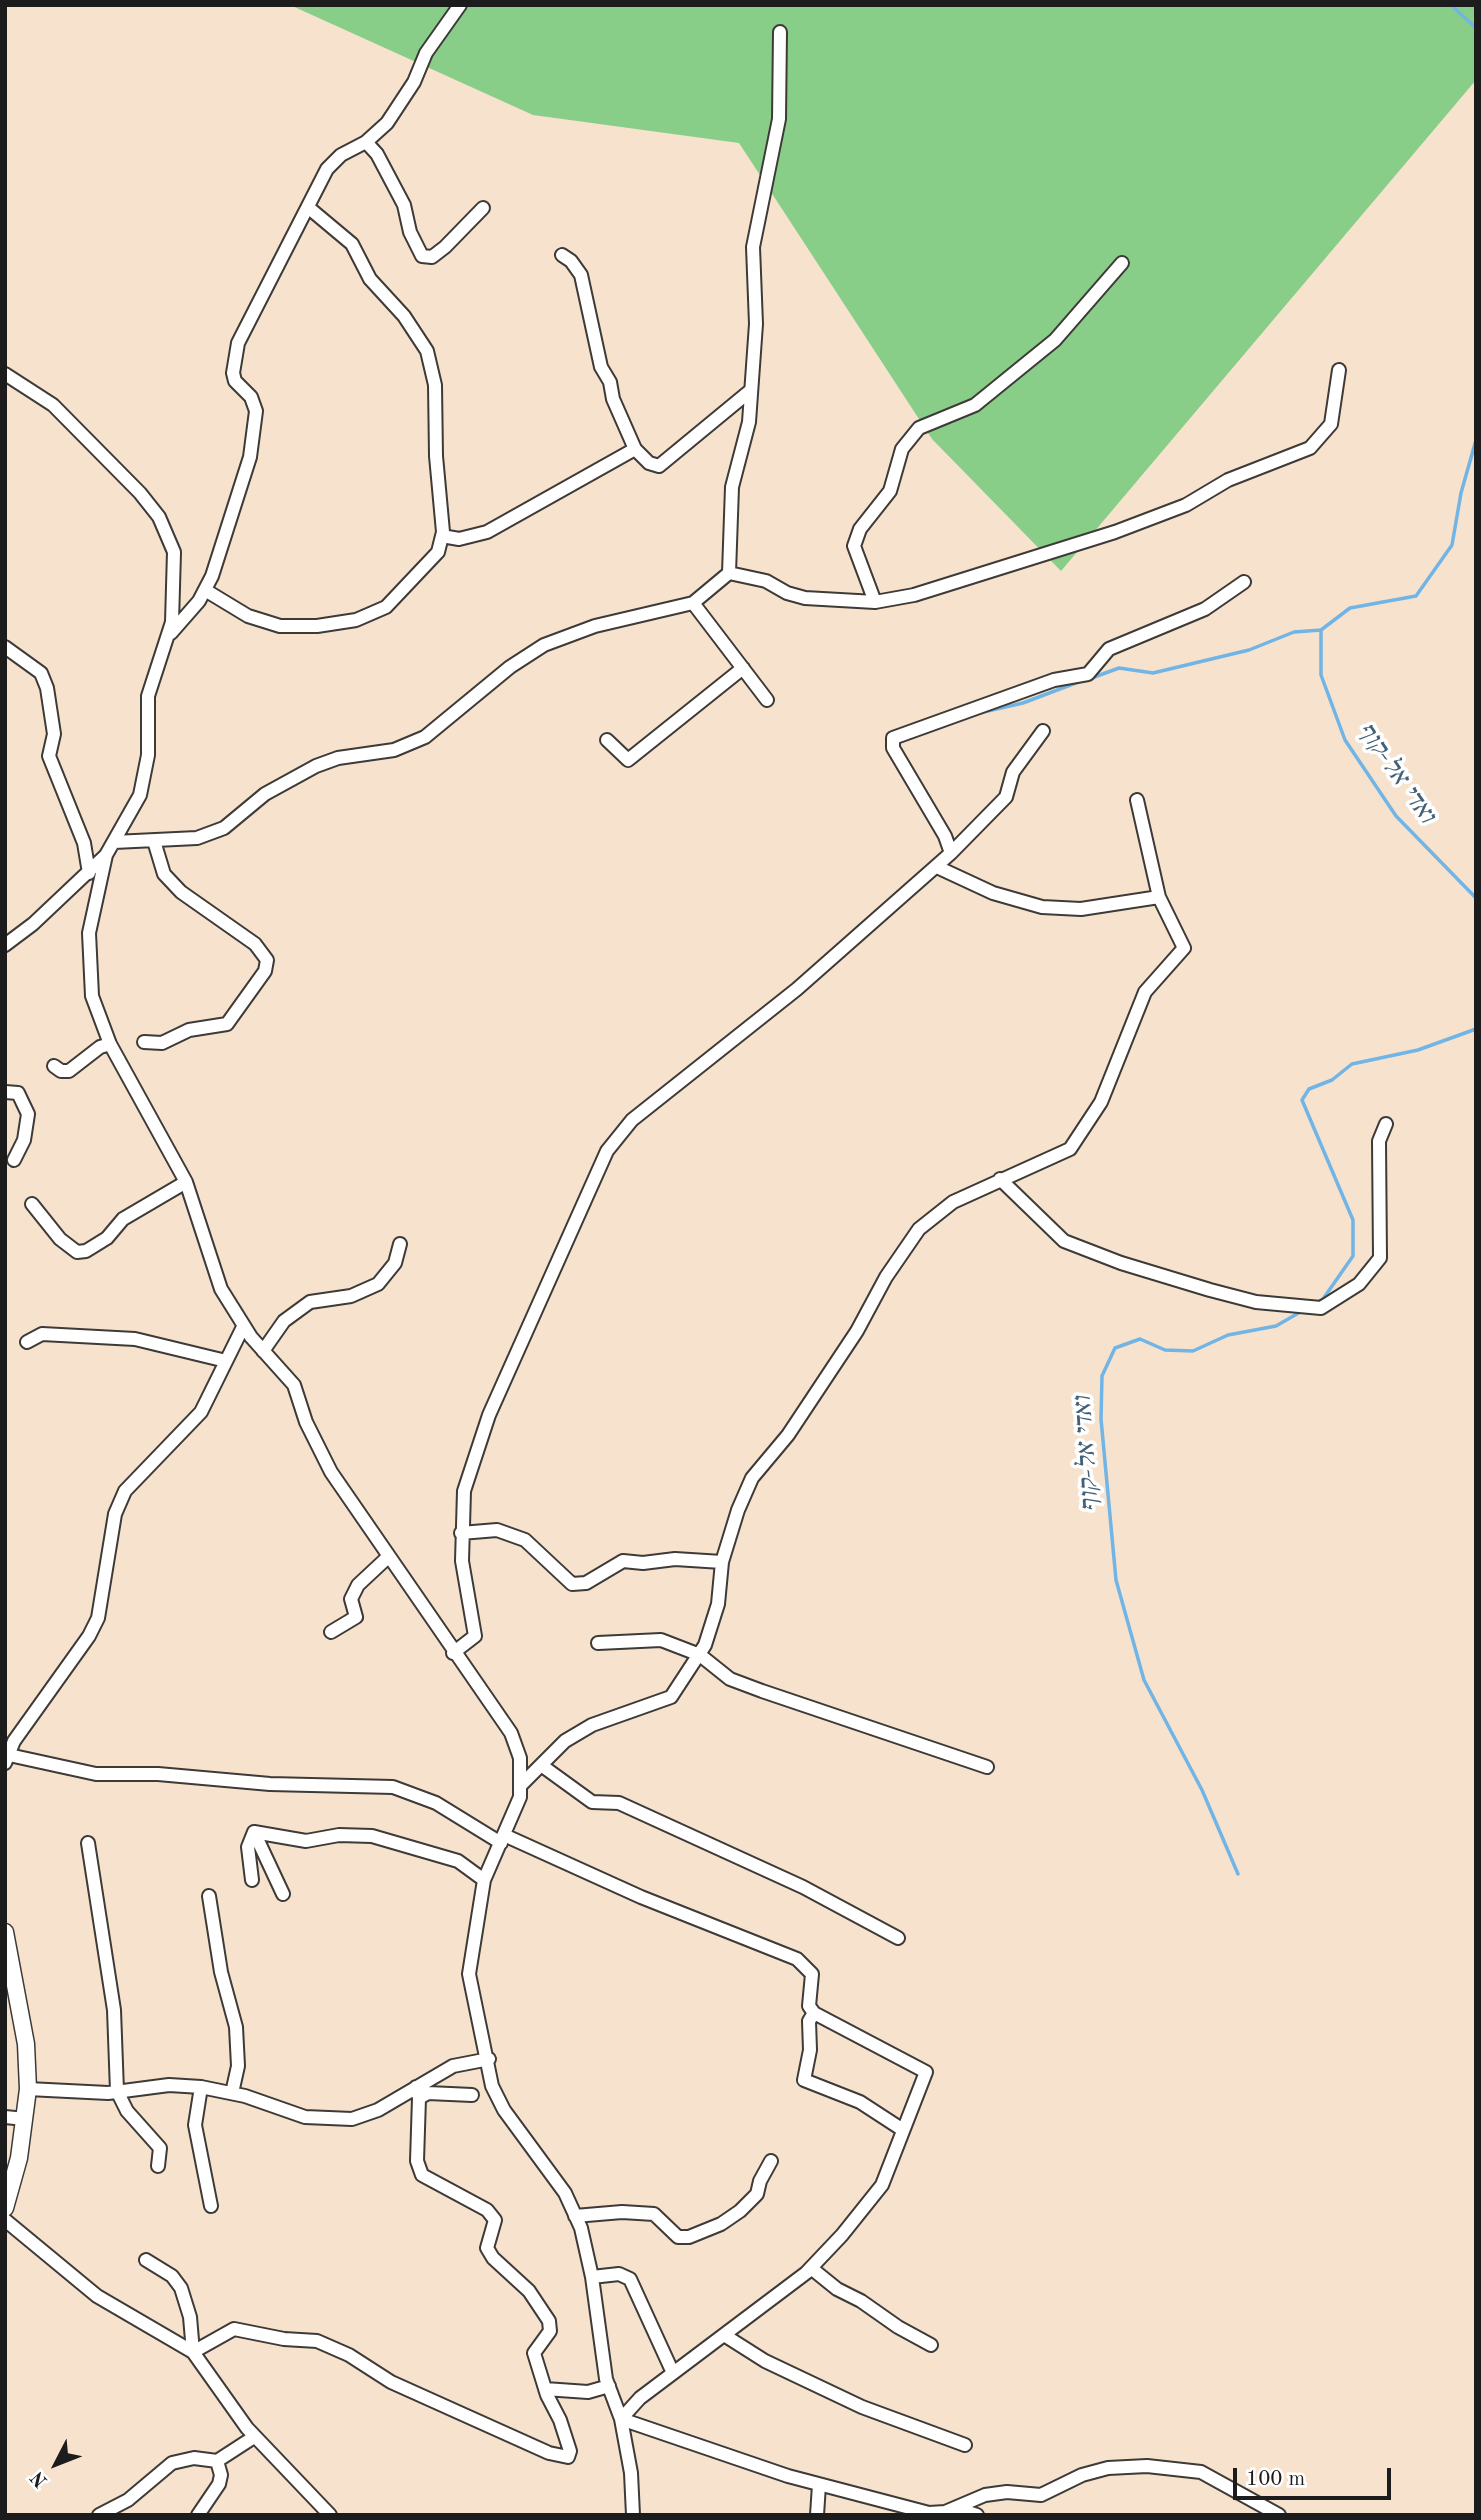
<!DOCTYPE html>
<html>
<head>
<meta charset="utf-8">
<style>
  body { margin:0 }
  #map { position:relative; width:1481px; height:2520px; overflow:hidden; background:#f7e3cd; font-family:"Old Standard TT",serif }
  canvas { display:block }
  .frame { position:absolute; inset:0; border:7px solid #1c1c1c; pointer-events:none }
  .north { position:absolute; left:21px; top:2429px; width:70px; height:70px; -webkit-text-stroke:5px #fff; paint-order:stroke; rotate:228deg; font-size:19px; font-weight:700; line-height:28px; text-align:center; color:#1c1c1c }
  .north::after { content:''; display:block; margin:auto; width:24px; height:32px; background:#1c1c1c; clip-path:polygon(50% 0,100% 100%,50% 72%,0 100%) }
  .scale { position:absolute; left:1233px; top:2468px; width:158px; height:32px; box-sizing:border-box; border:4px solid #1c1c1c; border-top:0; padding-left:9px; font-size:21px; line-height:24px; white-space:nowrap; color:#1c1c1c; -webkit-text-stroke:5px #fff; paint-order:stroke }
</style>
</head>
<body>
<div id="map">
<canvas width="1481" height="2520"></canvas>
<div class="frame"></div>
<div class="north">N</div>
<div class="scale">100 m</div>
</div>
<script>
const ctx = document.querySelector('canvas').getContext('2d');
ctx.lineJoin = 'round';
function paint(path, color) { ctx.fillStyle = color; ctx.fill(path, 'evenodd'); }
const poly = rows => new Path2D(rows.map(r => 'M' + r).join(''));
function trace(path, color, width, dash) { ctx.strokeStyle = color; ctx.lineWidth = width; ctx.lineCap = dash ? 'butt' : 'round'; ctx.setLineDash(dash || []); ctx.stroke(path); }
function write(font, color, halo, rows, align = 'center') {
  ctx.font = font + ' "Old Standard TT","Frank Ruhl Libre",serif'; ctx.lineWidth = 7; ctx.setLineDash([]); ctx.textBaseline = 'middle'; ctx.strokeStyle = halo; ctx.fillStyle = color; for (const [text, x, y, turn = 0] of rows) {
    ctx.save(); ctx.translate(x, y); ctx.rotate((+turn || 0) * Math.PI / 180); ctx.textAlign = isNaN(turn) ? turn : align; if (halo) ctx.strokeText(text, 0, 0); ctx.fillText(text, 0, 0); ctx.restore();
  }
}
paint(poly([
  [290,5,1476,5,1476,80,1061,571,932,439,739,143,533,115]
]), '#88ce88');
trace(poly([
  [1451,5,1476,28],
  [1476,440,1461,493,1452,545,1416,596,1350,608,1321,630,1321,675,1345,740,1396,816,1476,898],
  [1089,679,1119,668,1153,673,1249,650,1294,632,1321,630],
  [979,713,1023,703,1081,681],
  [1314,1304,1323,1299,1353,1256,1353,1220,1302,1100,1309,1089,1332,1080,1352,1064,1418,1050,1476,1029],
  [1238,1874,1202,1790,1144,1680,1116,1580,1101,1419,1102,1376,1115,1348,1140,1339,1165,1350,1193,1351,1228,1335,1276,1326,1302,1311]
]), '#71b4e6', 3.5);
const minor = poly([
  [460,5,426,53,414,82,387,123,366,142,377,154,404,205,410,232,422,256,432,257,445,247,483,208],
  [562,255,571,261,581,275,601,367,610,382,613,399,635,449,649,463,659,466,750,391],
  [5,374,53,405,140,493,159,517,174,552,172,622,148,696,148,755,140,795,106,855,33,924,5,945],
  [442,536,459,539,487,532,635,449],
  [729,573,732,487,749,422,756,324,753,247,779,119,780,32],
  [205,590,248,616,280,626,317,626,356,620,386,607,438,552,443,532,436,456,435,385,427,351,404,316,370,279,352,244,309,208],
  [875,602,854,546,860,529,890,491,902,449,919,428,975,405,1055,340,1122,263],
  [693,603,767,700],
  [171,633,199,601,212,576,250,457,256,411,251,397,235,381,233,373,238,343,327,169,341,155,366,142],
  [5,647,41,673,47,688,54,734,49,756,84,843,89,873],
  [607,740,628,760,743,668],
  [114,842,197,838,224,828,265,794,316,766,338,758,394,750,425,737,510,667,544,645,595,626,693,603,729,573,766,581,787,593,805,598,875,602,914,595,1115,532,1186,505,1228,480,1310,448,1331,424,1339,370],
  [951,853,1006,797,1013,772,1043,731],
  [106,855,89,933,92,996,110,1044,186,1182,221,1289,251,1337,294,1385,306,1422,331,1472,511,1733,520,1758,520,1797,484,1880,469,1974,492,2086,504,2110,565,2193,581,2228,592,2277,606,2379,621,2419,631,2473,633,2515],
  [937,867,993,893,1042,907,1081,909,1159,897],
  [144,1042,162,1043,189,1030,227,1024,265,971,267,960,255,944,181,892,164,874,154,841],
  [54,1066,61,1071,69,1071,100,1047,110,1044],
  [5,1092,18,1093,28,1114,24,1140,14,1160],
  [1000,1179,1064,1241,1121,1263,1210,1290,1256,1302,1321,1308,1359,1284,1380,1258,1379,1141,1386,1124],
  [32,1204,60,1239,77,1252,86,1251,107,1238,123,1219,186,1182],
  [27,1342,42,1334,135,1339,226,1361],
  [263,1351,284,1321,310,1302,351,1296,378,1284,395,1263,400,1244],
  [461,1533,497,1530,525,1540,572,1584,586,1583,623,1561,643,1563,675,1559,722,1562],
  [331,1632,356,1617,351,1599,358,1585,388,1557],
  [598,1643,661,1640,700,1655,730,1679,762,1691,987,1767],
  [453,1653,475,1636,462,1561,464,1491,489,1415,607,1151,632,1120,797,989,951,853,945,836,893,748,893,738,1054,680,1088,674,1109,649,1205,609,1244,582],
  [9,1755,96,1774,158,1774,270,1784,393,1787,436,1803,501,1843],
  [5,1763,14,1741,89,1636,98,1618,115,1514,125,1491,201,1412,243,1327],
  [541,1765,592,1802,619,1803,803,1887,898,1938],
  [521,1785,565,1741,592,1725,671,1697,705,1645,718,1604,722,1562,738,1510,752,1478,788,1435,857,1331,886,1277,919,1229,953,1202,1070,1149,1101,1102,1145,992,1184,948,1159,897,1137,800],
  [254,1832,306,1841,339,1835,372,1836,458,1861,484,1880],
  [254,1832,283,1894],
  [504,1835,641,1897,797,1959,812,1974,809,2006,814,2013,926,2072,882,2185,842,2235,806,2273,640,2398,621,2419,788,2476,929,2513,945,2512,985,2495,1007,2492,1041,2495,1082,2475,1108,2468,1147,2466,1201,2472,1279,2515],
  [88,1843,114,2010,117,2091,127,2111,160,2148,158,2166],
  [252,1880,248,1847,254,1832],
  [209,1896,221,1972,236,2027,238,2066,232,2093],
  [814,2013,809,2021,810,2050,804,2080,860,2102,903,2130],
  [201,2087,195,2125,211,2206],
  [28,2089,108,2093,169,2085,201,2087,245,2096,305,2117,352,2119,378,2110,453,2066,489,2059],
  [419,2098,428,2093,472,2095],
  [5,2117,25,2119],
  [575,2216,622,2212,654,2214,678,2237,689,2237,721,2224,740,2211,757,2194,760,2181,771,2161],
  [5,2220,97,2296,193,2352,247,2428,330,2515],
  [146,2260,172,2276,181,2288,190,2317,193,2352],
  [811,2268,837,2289,861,2301,898,2327,931,2345],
  [592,2277,619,2274,630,2279,673,2373],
  [724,2335,765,2361,862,2407,965,2445],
  [193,2352,234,2329,284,2339,317,2341,349,2355,391,2382,549,2453,568,2457,570,2451,560,2420,547,2395,534,2353,550,2331,549,2321,529,2291,493,2258,487,2248,495,2220,487,2210,422,2175,417,2161,419,2098,416,2087],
  [545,2389,588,2392,609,2386],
  [956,2508,977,2515],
  [99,2515,128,2500,172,2463,194,2458,217,2461,254,2437],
  [198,2515,219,2484,221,2475,217,2461],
  [817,2515,819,2485]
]);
const tertiary = poly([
  [5,1932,26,2044,28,2089,19,2158,5,2208]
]);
trace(minor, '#3d3a37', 16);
trace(tertiary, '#3d3a37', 19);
trace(minor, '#fff', 12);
trace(tertiary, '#fff', 16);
write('italic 26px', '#426077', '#fff', [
  ["ואדי אל-קוף",1396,773,55],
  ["ואדי אל-קוף",1087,1454,-94]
]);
</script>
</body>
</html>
